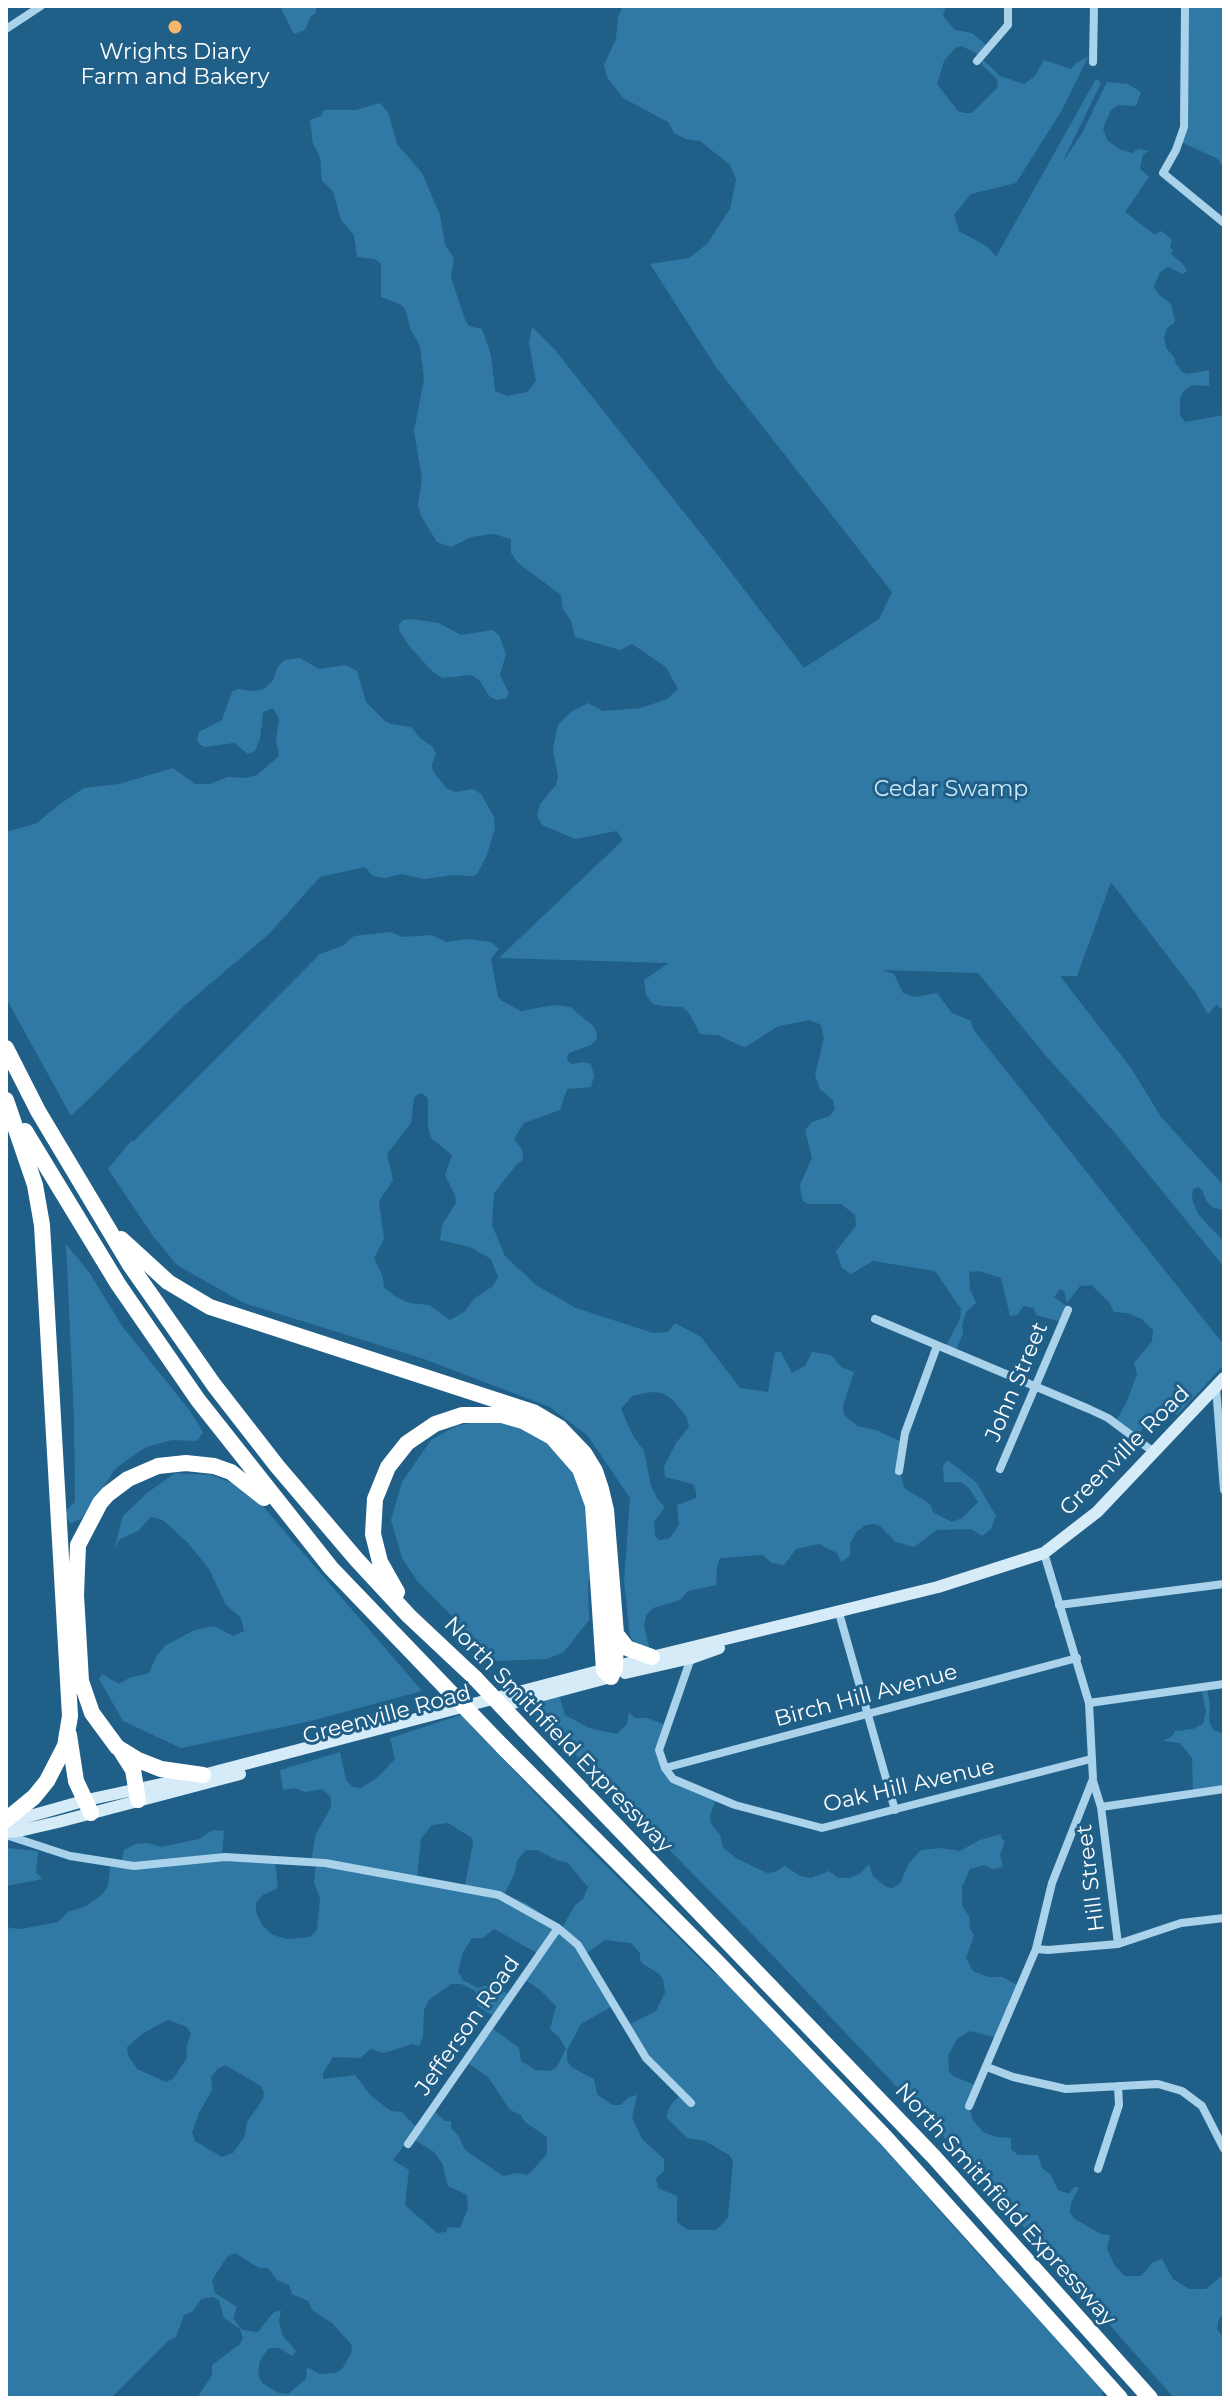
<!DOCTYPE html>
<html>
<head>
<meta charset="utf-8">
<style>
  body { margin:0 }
  #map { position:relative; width:1230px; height:2404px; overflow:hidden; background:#206088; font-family:Montserrat,sans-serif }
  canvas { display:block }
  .frame { position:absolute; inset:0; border:8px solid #fff; pointer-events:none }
</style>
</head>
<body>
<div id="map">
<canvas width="1230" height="2404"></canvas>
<div class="frame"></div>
</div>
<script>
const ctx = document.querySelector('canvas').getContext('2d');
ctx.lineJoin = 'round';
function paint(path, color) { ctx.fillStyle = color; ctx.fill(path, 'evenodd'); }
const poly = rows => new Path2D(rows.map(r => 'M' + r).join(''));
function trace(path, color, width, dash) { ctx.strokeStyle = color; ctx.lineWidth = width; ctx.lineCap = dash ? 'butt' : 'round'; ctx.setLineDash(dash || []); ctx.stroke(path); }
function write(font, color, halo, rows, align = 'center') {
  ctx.font = font + ' Montserrat,sans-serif'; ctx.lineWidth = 6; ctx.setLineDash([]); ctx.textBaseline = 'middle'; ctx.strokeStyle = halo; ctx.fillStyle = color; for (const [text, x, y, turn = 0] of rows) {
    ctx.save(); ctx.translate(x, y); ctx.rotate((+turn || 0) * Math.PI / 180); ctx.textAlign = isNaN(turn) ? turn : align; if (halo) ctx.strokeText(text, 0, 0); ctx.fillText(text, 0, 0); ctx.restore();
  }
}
paint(poly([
  [280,6,316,6,316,13,311,16,305,30,294,34],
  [623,6,946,6,943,16,955,30,972,33,989,47,981,56,962,46,955,48,944,61,937,84,958,111,964,113,972,113,998,87,997,79,982,65,981,58,1000,76,1024,84,1035,76,1044,60,1071,69,1076,63,1088,57,1062,110,1016,183,971,194,954,215,959,231,988,247,996,257,1096,79,1101,83,1062,163,1082,133,1107,82,1128,84,1141,92,1136,106,1118,105,1111,110,1103,128,1107,140,1119,149,1132,153,1138,149,1149,151,1143,154,1140,169,1149,177,1125,212,1155,235,1161,231,1172,239,1170,247,1174,251,1170,253,1183,264,1187,271,1183,274,1168,267,1160,272,1154,287,1158,294,1171,304,1175,322,1167,328,1164,337,1166,348,1174,357,1176,364,1182,372,1188,374,1209,370,1209,386,1192,385,1184,391,1180,398,1180,415,1185,422,1224,415,1224,1005,1221,1009,1217,1004,1208,1014,1195,992,1111,882,1077,976,1060,976,1131,1068,1161,1117,1224,1186,1224,1210,1214,1208,1207,1202,1202,1190,1198,1187,1193,1189,1192,1199,1198,1214,1224,1242,1224,1267,1115,1133,1047,1057,978,973,883,970,894,974,903,993,914,997,937,993,952,1013,971,1021,973,1029,1224,1345,1224,1365,1177,1415,1168,1408,1169,1400,1154,1420,1147,1421,1137,1437,1116,1421,1127,1401,1137,1374,1134,1363,1152,1341,1153,1330,1142,1319,1127,1313,1114,1312,1109,1302,1091,1285,1080,1286,1067,1303,1064,1291,1060,1289,1054,1297,1068,1307,1062,1322,1036,1315,1034,1308,1024,1306,1017,1315,1010,1316,1001,1278,980,1271,969,1272,970,1289,976,1303,966,1312,962,1325,963,1333,956,1351,945,1348,960,1319,961,1309,935,1271,873,1261,851,1274,842,1268,836,1251,856,1226,855,1215,841,1204,808,1204,803,1201,801,1193,800,1185,812,1158,805,1130,812,1122,830,1116,835,1109,833,1100,820,1089,815,1075,824,1038,821,1025,810,1020,779,1026,745,1047,741,1046,718,1035,700,1034,689,1013,682,1007,662,1006,653,1004,646,995,644,980,669,963,499,958,623,840,617,831,575,839,542,825,537,815,540,804,556,785,558,776,553,749,558,725,571,712,588,703,603,711,641,708,667,699,678,689,666,667,632,644,620,650,575,637,571,621,563,609,561,595,518,563,511,553,511,539,493,534,471,537,451,547,437,542,421,516,418,504,422,478,414,431,424,379,420,346,411,330,405,309,400,304,381,297,381,264,375,259,357,257,354,235,341,220,333,191,322,181,320,157,313,144,310,120,321,116,324,110,356,110,380,103,388,112,397,144,422,173,440,215,445,245,454,258,451,278,466,322,469,326,482,329,491,355,495,391,508,396,527,392,536,381,529,343,532,327,555,350,717,554,804,668,879,619,892,592,716,367,650,264,689,258,707,244,730,209,736,179,730,165,700,141,686,139,674,133,668,122,623,98,607,77,604,65,616,39,618,17],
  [1186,6,1224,6,1224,169,1218,159,1181,142],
  [411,619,439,623,461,635,493,630,499,635,506,654,500,675,509,694,506,698,497,700,490,697,479,680,471,675,443,678,433,672,410,647,399,630,399,624,403,620],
  [300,658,319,669,346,665,357,671,366,702,385,721,391,724,411,727,421,739,432,746,436,754,432,764,433,771,446,788,456,792,473,789,481,794,494,817,495,828,487,855,477,874,472,876,454,875,424,879,402,874,385,878,373,876,365,867,320,877,269,934,185,1005,71,1116,6,998,6,832,37,823,57,806,84,788,119,784,173,768,195,784,210,784,228,777,244,778,257,775,279,756,276,739,279,719,273,708,263,712,260,739,255,751,248,754,234,743,205,747,199,744,197,739,199,732,222,720,232,692,238,689,253,691,264,689,273,680,278,666,285,660],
  [391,932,402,937,432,935,446,942,466,939,491,942,499,949,491,958,498,997,502,1001,521,1011,554,1005,570,1007,593,1026,597,1034,597,1039,591,1045,569,1053,567,1058,568,1062,572,1064,584,1062,591,1064,594,1076,591,1087,567,1089,560,1110,524,1123,514,1139,522,1150,523,1160,518,1163,494,1193,492,1225,505,1256,536,1285,576,1308,653,1333,668,1332,675,1323,701,1337,740,1388,768,1392,775,1352,781,1352,792,1373,805,1366,812,1352,831,1355,841,1367,854,1372,843,1406,844,1415,857,1426,876,1430,904,1443,900,1471,904,1488,930,1504,933,1512,952,1522,962,1518,978,1502,969,1488,961,1482,944,1482,943,1467,947,1460,976,1482,996,1516,991,1529,982,1536,971,1529,937,1530,914,1547,896,1542,880,1526,874,1524,866,1525,857,1531,850,1544,850,1556,841,1562,837,1553,819,1544,796,1549,784,1565,772,1563,762,1555,720,1558,717,1567,716,1585,688,1591,680,1600,653,1608,646,1615,644,1626,651,1655,648,1658,630,1636,624,1581,630,1498,588,1436,550,1407,424,1359,244,1303,177,1265,153,1236,108,1169,131,1141,134,1141,320,954,342,946,354,936],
  [418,1094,423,1094,428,1098,428,1126,431,1138,452,1155,445,1175,455,1195,456,1203,442,1225,440,1240,470,1247,491,1259,498,1277,493,1286,475,1298,464,1312,450,1320,429,1305,409,1303,395,1296,384,1287,383,1277,374,1258,384,1239,379,1201,393,1180,387,1154,411,1123,414,1098],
  [651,1392,662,1393,672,1399,686,1416,689,1427,676,1443,664,1467,665,1477,693,1484,696,1491,696,1498,677,1505,679,1525,670,1538,659,1540,655,1536,654,1522,665,1507,658,1500,651,1486,644,1451,633,1436,621,1409,632,1396],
  [66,1244,89,1272,122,1326,190,1411,203,1432,197,1441,172,1440,146,1447,116,1468,82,1518,70,1524,64,1512,75,1502,74,1419],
  [485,1420,521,1420,551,1438,582,1480,594,1546,588,1586,589,1620,564,1652,547,1659,496,1661,418,1582,402,1558,391,1520,402,1482,431,1440,456,1426],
  [175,1473,211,1475,248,1489,422,1691,311,1721,181,1748,123,1721,99,1679,102,1674,119,1684,129,1678,149,1673,157,1655,166,1645,195,1630,214,1626,233,1636,244,1631,241,1618,226,1605,209,1569,188,1543,163,1520,151,1517,138,1531,120,1539,114,1549,123,1516,147,1493],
  [1207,1687,1210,1706,1209,1721,1213,1730,1224,1734,1224,1788,1193,1790,1192,1758,1180,1743,1163,1741,1172,1736,1175,1731,1193,1729,1203,1724,1206,1711,1201,1689],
  [559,1695,565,1715,589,1728,617,1734,627,1724,629,1712,635,1718,647,1718,666,1725,660,1752,670,1774,716,1798,710,1816,711,1824,720,1835,723,1848,736,1858,767,1873,775,1872,785,1866,800,1876,811,1878,829,1871,838,1878,849,1878,860,1874,869,1864,873,1876,886,1887,893,1888,900,1883,909,1863,921,1850,941,1848,960,1851,980,1840,1001,1834,1001,1838,1005,1841,1000,1855,1003,1867,992,1869,985,1865,970,1869,962,1887,962,1906,969,1916,970,1929,974,1935,966,1958,973,1971,988,1977,1002,1977,1021,1987,998,2038,970,2031,957,2039,948,2056,949,2071,953,2076,977,2086,969,2107,973,2120,983,2132,996,2137,1011,2138,1011,2149,1018,2155,1038,2155,1042,2168,1050,2174,1058,2190,1069,2194,1074,2187,1079,2187,1071,2203,1070,2213,1075,2219,1101,2234,1110,2235,1107,2249,1115,2266,1125,2276,1141,2276,1153,2262,1162,2259,1173,2279,1189,2289,1206,2289,1224,2274,1224,2312,1218,2321,1217,2330,1224,2337,1224,2398,1174,2398,947,2140,756,1938,527,1705],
  [461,1715,572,1832,712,1971,725,1980,883,2147,995,2273,1000,2269,1106,2389,1101,2393,1105,2398,197,2398,212,2375,212,2365,240,2344,243,2338,240,2329,224,2318,219,2300,213,2297,201,2299,193,2311,184,2315,176,2337,168,2341,111,2398,6,2398,6,1925,10,1928,21,1929,58,1922,68,1912,86,1906,103,1894,108,1886,111,1863,121,1863,124,1850,135,1844,148,1843,161,1847,199,1839,213,1830,224,1831,222,1855,275,1859,278,1888,263,1895,256,1902,256,1912,262,1925,273,1935,286,1939,310,1937,317,1930,320,1898,314,1883,316,1862,312,1858,315,1836,331,1807,331,1797,322,1789,305,1792,294,1788,283,1790,280,1770,340,1752,346,1780,353,1787,361,1788,377,1778,395,1759,390,1738],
  [448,1823,472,1838,473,1843,465,1885,463,1885,417,1876,421,1839,432,1825],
  [526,1850,537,1850,559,1861,567,1862,588,1887,583,1899,575,1905,562,1928,526,1903,504,1894,514,1875,517,1861],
  [494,1929,537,1953,522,1978,539,1989,556,2006,550,2029,559,2037,566,2049,557,2067,550,2071,536,2070,521,2061,519,2048,488,2025,465,2061,488,2077,510,2110,521,2115,525,2122,547,2137,547,2154,528,2175,517,2173,503,2176,465,2150,458,2135,451,2128,451,2121,445,2121,430,2108,415,2126,402,2112,391,2111,371,2096,355,2075,323,2079,323,2073,333,2057,360,2058,371,2049,384,2053,412,2044,419,2046,423,2037,424,2010,429,2000,451,1984,461,1984,474,1990,479,1997,477,2006,492,2015,495,2015,508,1994,493,1984,478,1988,463,1980,458,1972,463,1952,472,1938,483,1938],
  [605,1940,631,1943,640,1953,640,1960,643,1964,658,1973,663,1979,665,1993,656,2011,628,2025,646,2057,680,2095,670,2106,666,2117,687,2138,705,2141,729,2155,733,2161,728,2218,716,2230,688,2230,677,2222,677,2196,658,2188,656,2178,664,2171,664,2159,642,2139,632,2118,637,2095,629,2097,621,2105,612,2105,597,2094,594,2079,571,2067,567,2060,567,2050,581,2024,614,2005,587,1953],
  [168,2020,187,2027,191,2034,186,2048,187,2058,173,2079,166,2082,137,2069,128,2055,127,2047,145,2032],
  [225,2065,261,2086,264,2092,263,2099,247,2122,245,2136,233,2153,222,2157,195,2141,192,2133,199,2113,212,2090,211,2077,217,2069],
  [410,2137,434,2152,442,2163,448,2186,467,2195,468,2208,460,2228,448,2227,446,2232,437,2233,405,2205,409,2170,393,2160],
  [235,2253,259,2268,268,2268,277,2280,289,2285,292,2294,308,2301,313,2311,332,2323,352,2345,351,2354,342,2369,335,2373,320,2374,307,2367,306,2379,288,2394,279,2393,262,2383,258,2375,260,2360,269,2348,279,2348,292,2356,296,2351,282,2335,279,2320,281,2310,273,2313,258,2332,242,2330,233,2318,237,2307,215,2293,212,2280,227,2257],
  [6,1848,38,1851,36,1873,43,1879,6,1886]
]), '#3079a4');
trace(poly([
  [1185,6,1184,127,1176,150,1163,173,1224,223],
  [6,29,41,6],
  [977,61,1008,25,1008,6],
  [1093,62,1094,6],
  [875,1319,1089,1409,1108,1418,1155,1453],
  [1216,1387,1224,1490],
  [1000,1469,1068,1310],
  [899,1471,905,1433,937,1346],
  [1059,1605,1224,1584],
  [839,1613,895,1810],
  [691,1658,659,1750,665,1768,673,1779,735,1805,822,1828,1091,1759],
  [1089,1703,1224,1684],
  [665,1768,1077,1658],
  [1093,1781,1101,1807,1224,1789],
  [1101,1807,1118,1944],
  [6,1835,70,1856,134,1866,225,1857,325,1863,499,1895,558,1928,578,1945,646,2058,691,2103],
  [1036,1949,1048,1950,1118,1944,1181,1923,1224,1918],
  [987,2067,1013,2077,1066,2089,1158,2084,1182,2091,1202,2106,1224,2149],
  [969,2106,1036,1949,1052,1883,1093,1779,1089,1703,1044,1553],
  [408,2144,558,1928],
  [1098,2169,1119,2105,1118,2086]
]), '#aad3eb', 8);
trace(poly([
  [625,1673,691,1658,719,1648],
  [513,1703,607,1678],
  [7,1825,16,1820,87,1800,203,1775,652,1657,938,1587,1044,1553,1097,1512,1224,1378],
  [6,1832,19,1831,58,1822,240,1774]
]), '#d6ebf8', 12);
trace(poly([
  [6,1048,38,1111,130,1265,214,1385,277,1466,357,1560,409,1616,475,1678],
  [6,1100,35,1185,42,1225,70,1716,65,1746,47,1781,34,1797,6,1820],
  [25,1131,118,1284,198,1400,331,1568,451,1693],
  [121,1239,168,1282,210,1307,533,1412,560,1428,584,1453,595,1471,601,1489,606,1510,616,1634,627,1648,652,1657],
  [397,1592,380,1562,373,1534,375,1499,388,1467,407,1443,435,1424,462,1415,502,1415,523,1421,552,1437,580,1469,593,1505,604,1670,611,1677,615,1668,616,1634],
  [526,1732,934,2157,1150,2398],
  [69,1735,76,1781,91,1813],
  [503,1747,715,1960,886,2138,1120,2398],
  [121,1751,133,1770,138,1800],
  [203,1775,161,1769,138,1760,117,1747,92,1713,81,1681,76,1595,78,1545,100,1503,108,1494,128,1479,158,1466,186,1463,214,1466,231,1472,264,1498]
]), '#fff', 16);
trace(poly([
  [475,1678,526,1732],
  [451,1693,503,1747]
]), '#fff', 16);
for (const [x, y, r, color] of [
  [175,27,8,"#f8b66b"]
]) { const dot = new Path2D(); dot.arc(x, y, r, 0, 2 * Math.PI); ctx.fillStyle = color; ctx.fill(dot); trace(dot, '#206088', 3); }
write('22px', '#fff', '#206088', [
  ["Wrights Diary",175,53],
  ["Farm and Bakery",175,78]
]);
write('22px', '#cfe9f8', '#206088', [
  ["Cedar Swamp",951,790]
]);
write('22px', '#fff', '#206088', [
  ["John Street",1017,1382,-67],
  ["Greenville Road",1125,1451,-45],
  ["Birch Hill Avenue",866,1696,-15],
  ["Greenville Road",387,1715,-15],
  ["North Smithfield Expressway",558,1735,46],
  ["Oak Hill Avenue",909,1786,-13],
  ["Hill Street",1091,1878,-97],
  ["Jefferson Road",468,2026,-55],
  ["North Smithfield Expressway",1005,2205,48]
]);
</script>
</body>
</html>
